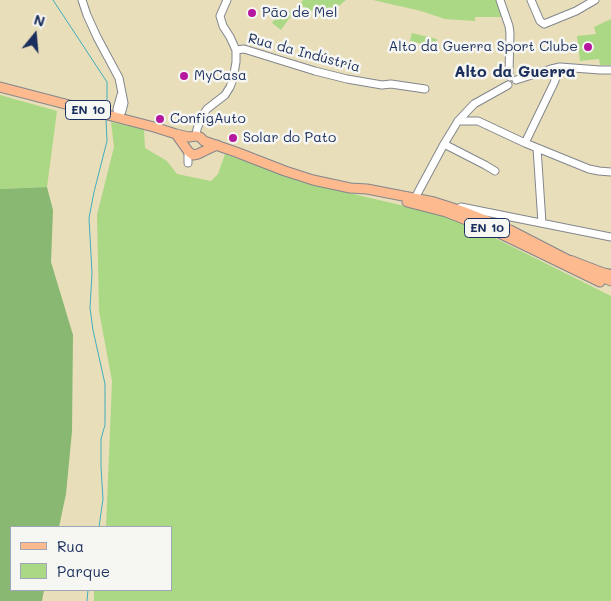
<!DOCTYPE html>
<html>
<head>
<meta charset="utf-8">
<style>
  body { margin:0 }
  #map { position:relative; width:611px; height:601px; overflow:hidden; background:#e9deba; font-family:Mali,sans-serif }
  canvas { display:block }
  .legend { position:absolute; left:10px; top:526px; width:162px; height:65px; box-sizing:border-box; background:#f6f6f2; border:1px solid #9ea6b7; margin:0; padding:6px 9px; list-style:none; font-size:15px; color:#1b2f5e }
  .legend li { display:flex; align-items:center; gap:10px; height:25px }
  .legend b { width:25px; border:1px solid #9ea6b7 }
  .north { position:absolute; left:10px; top:10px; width:50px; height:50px; -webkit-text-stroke:4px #f6f6f2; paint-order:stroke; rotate:17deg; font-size:14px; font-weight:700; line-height:20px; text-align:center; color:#1b2f5e }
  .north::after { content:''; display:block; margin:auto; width:18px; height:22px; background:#1b2f5e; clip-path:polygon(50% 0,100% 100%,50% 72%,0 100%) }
</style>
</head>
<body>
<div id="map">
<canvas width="611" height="601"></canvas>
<ul class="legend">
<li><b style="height:6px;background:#fcba8e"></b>Rua</li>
<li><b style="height:14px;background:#abd884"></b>Parque</li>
</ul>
<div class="north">N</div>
</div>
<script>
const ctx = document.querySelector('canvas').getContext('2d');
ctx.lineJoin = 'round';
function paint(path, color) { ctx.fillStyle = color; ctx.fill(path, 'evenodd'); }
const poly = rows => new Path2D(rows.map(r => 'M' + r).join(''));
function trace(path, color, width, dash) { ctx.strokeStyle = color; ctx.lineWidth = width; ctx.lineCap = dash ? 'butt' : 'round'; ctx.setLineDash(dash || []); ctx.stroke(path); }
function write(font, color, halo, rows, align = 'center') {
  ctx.font = font + ' Mali,sans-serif'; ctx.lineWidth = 5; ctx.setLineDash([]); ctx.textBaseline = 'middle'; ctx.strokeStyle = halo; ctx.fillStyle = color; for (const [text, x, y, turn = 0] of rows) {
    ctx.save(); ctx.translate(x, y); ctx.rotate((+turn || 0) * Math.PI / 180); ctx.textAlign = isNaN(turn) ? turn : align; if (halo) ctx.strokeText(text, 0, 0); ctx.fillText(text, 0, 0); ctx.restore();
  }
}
paint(poly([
  [303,0,346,0,325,17,299,5],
  [373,0,497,0,503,17,475,17,475,21,445,19,421,11],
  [283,7,293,13,281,30,272,23],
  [611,19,611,65,600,65,599,59,580,61,577,36,596,34,594,27],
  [412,33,437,39,435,47,410,41],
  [0,95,57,111,47,187,0,189],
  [111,122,144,129,145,148,167,161,177,174,211,181,218,174,225,154,302,182,443,215,485,233,611,296,611,601,94,601,94,590,171,590,171,527,106,527,112,381,99,311,97,215,114,147]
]), '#abd884');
paint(poly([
  [47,187,53,210,51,262,73,335,72,431,66,494,59,527,11,527,11,590,44,590,42,601,0,601,0,189]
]), '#88b872');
trace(poly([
  [53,0,107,82,107,108],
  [99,527,103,499,101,467,101,439,105,425,105,384,93,330,90,308,92,273,89,218,94,192,107,141,106,119],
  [87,601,88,590]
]), '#40adbe', 1);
const minor = poly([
  [82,0,87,15,97,37,119,78,124,103,122,111,118,117],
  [500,0,509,26,510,33,509,73,510,77],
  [531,0,540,21,544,24,576,11,595,0],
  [236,50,244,49,315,71,347,79,382,85,391,84,425,89],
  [516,80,551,69,560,67,600,70,611,70],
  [118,117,117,109,121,95],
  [458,121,478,121,525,143,589,169,599,171,611,172],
  [196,136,197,129,202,116,207,109,225,95,230,87,233,79,236,62,236,50,230,37,223,26,220,16,227,0],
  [525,143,554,83,560,67],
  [444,144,485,165,495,171],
  [537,148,542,223],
  [188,163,188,151],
  [415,198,444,144,458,121,474,104,508,85],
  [461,207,611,237]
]);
const major = poly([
  [0,87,154,127,176,134,189,137,196,136,200,137,204,141,236,152,285,171,313,180,350,188,367,189,434,202,462,211,510,230,576,264],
  [176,134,188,151,193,155,198,154,204,151,217,145],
  [407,202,446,212,497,232,600,282],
  [597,275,611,281]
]);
const highway = poly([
  [571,261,602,273,611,275]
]);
trace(minor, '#82868c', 9);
trace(major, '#82868c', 11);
trace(highway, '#82868c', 12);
trace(minor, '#fff', 7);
trace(major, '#fcba8e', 9);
trace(highway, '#fcba8e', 10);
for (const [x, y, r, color] of [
  [252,13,5,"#b5179e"],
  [588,47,5,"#b5179e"],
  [184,76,5,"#b5179e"],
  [160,119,5,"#b5179e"],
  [233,138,5,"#b5179e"]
]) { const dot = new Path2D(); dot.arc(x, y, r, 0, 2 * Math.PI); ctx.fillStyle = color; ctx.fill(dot); trace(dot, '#f6f6f2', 2); }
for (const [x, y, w] of [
  [88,110,45],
  [487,228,45]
]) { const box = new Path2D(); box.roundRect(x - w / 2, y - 9.5, w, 19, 4); ctx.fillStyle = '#f6f6f2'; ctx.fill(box); trace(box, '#1b2f5e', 1); }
write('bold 12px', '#1b2f5e', null, [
  ["EN 10",88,110],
  ["EN 10",487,228]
]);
write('14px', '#1b2f5e', '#f6f6f2', [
  ["Pão de Mel",262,13],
  ["Alto da Guerra Sport Clube",578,47,"right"],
  ["MyCasa",194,76],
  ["ConfigAuto",170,119],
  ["Solar do Pato",243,138]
], 'left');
write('14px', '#1b2f5e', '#f6f6f2', [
  ["Rua da Indústria",304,53,15]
]);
write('bold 16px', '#1b2f5e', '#f6f6f2', [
  ["Alto da Guerra",515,72]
]);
</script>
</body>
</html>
